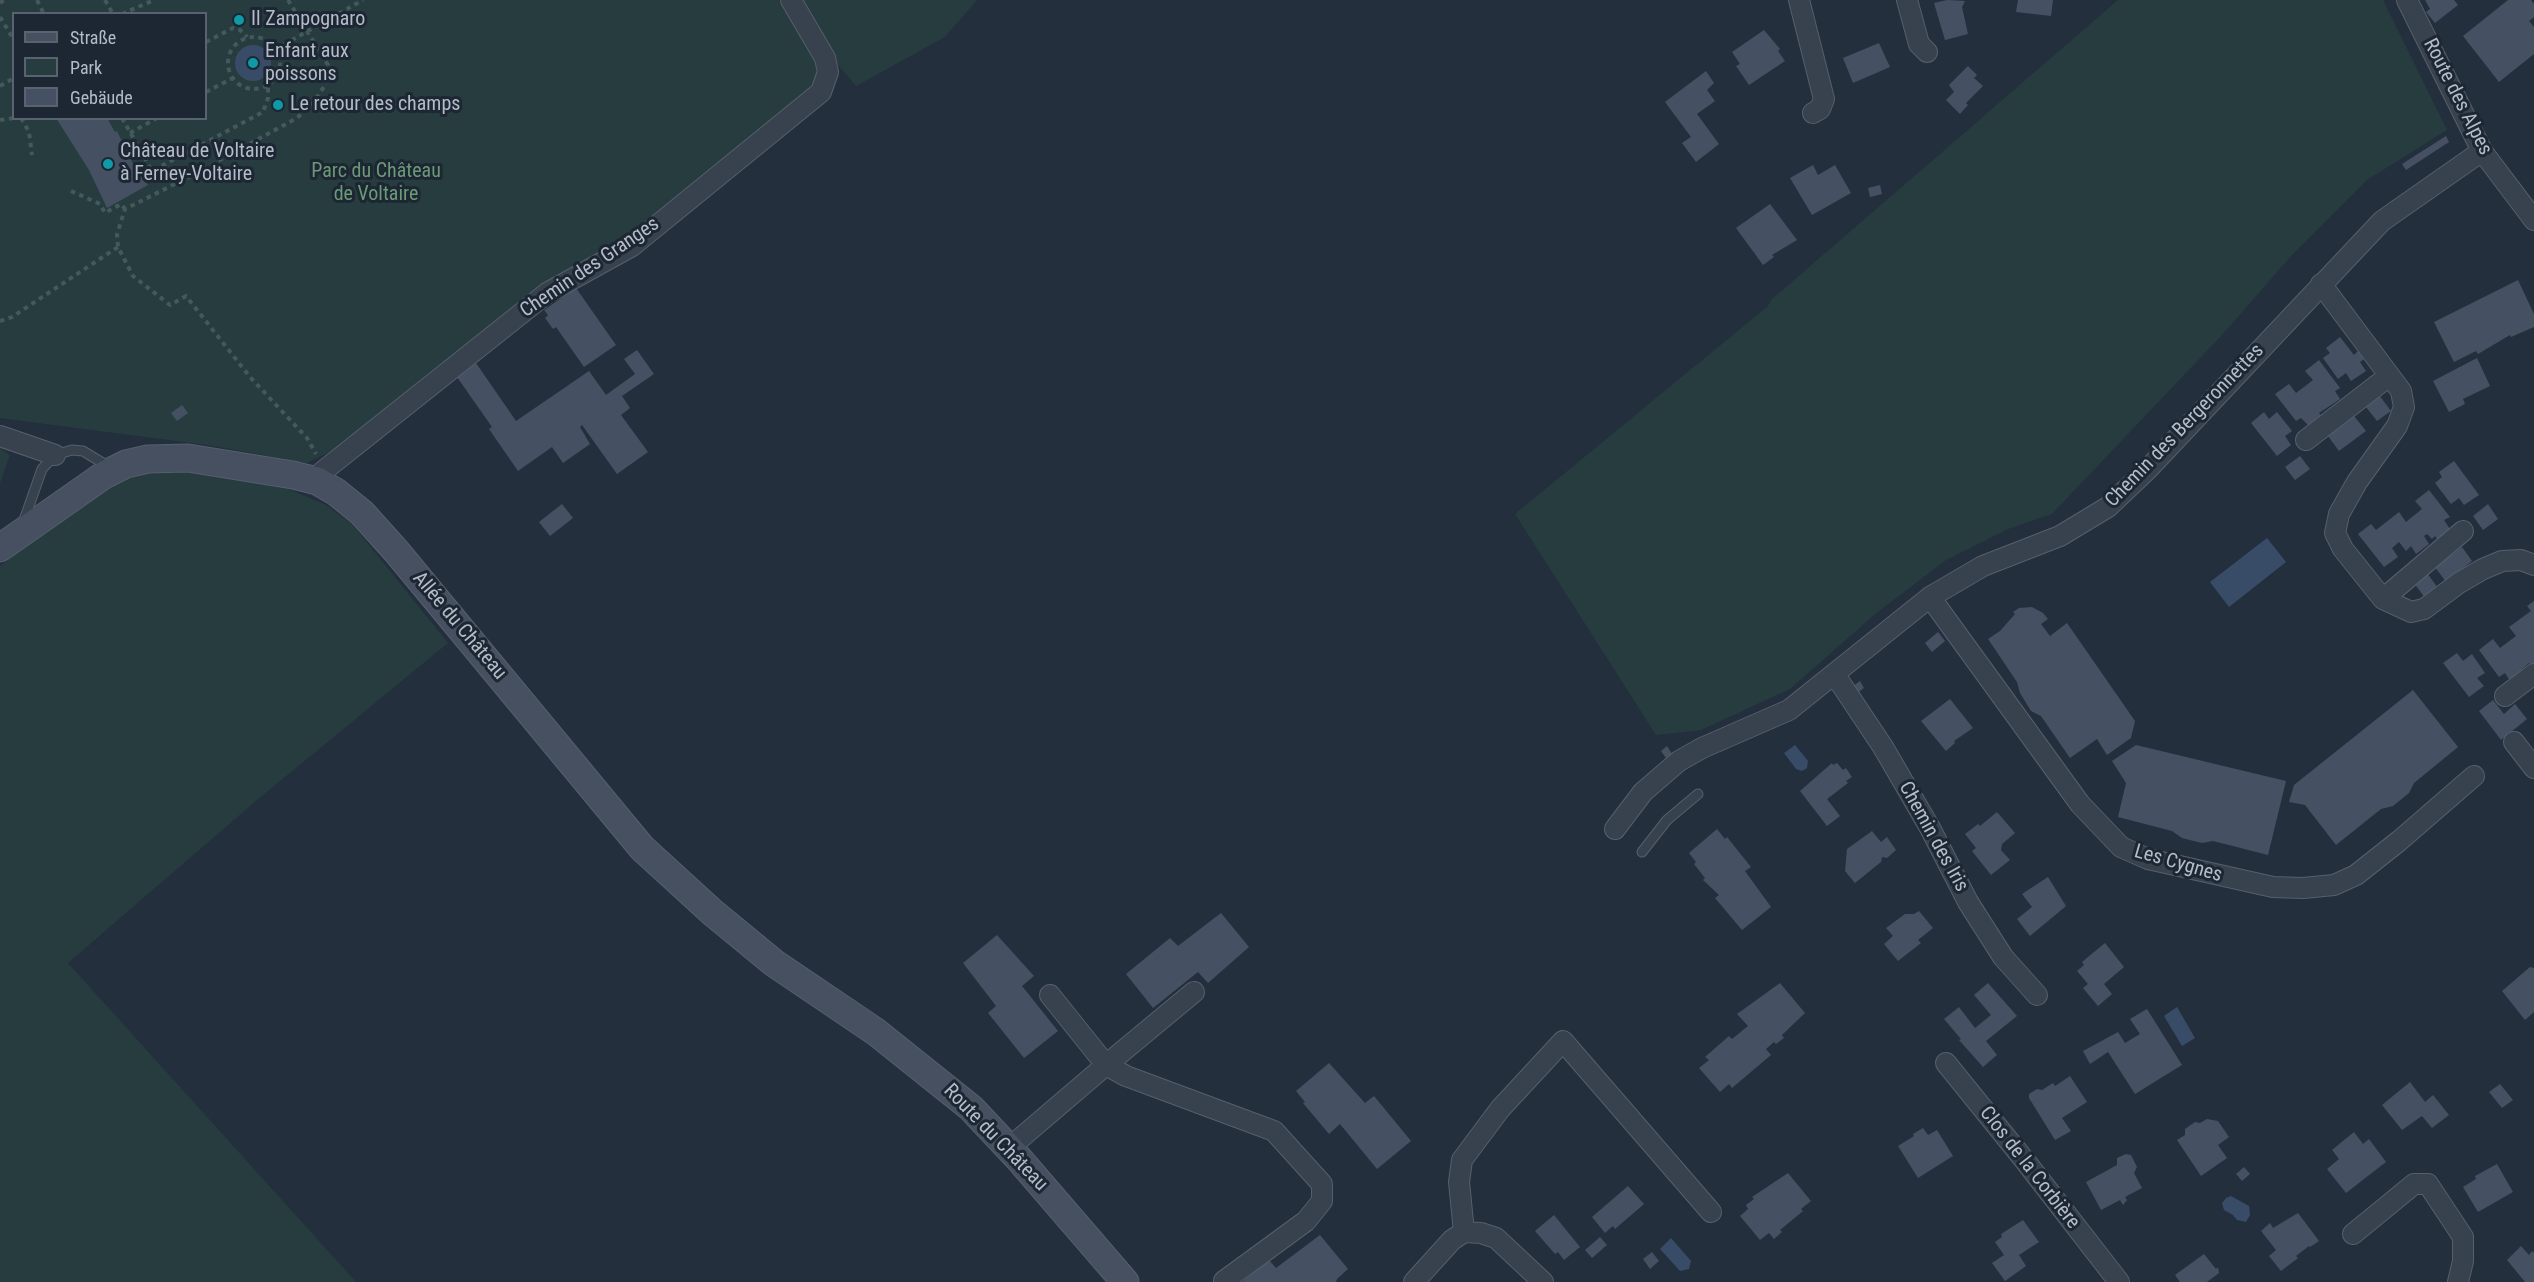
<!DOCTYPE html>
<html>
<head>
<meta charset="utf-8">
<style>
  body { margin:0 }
  #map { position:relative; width:2534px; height:1282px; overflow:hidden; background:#242f3e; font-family:"Roboto Condensed",sans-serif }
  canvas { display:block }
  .legend { position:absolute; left:12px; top:12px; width:195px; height:108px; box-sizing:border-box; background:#1d2633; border:2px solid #59626f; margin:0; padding:8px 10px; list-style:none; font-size:18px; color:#b4bcc9 }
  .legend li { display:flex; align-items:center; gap:12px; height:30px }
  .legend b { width:30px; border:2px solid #59626f }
</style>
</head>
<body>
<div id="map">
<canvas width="2534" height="1282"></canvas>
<ul class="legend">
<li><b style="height:8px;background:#465061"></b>Straße</li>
<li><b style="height:16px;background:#263c3f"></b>Park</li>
<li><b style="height:16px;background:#455162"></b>Gebäude</li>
</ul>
</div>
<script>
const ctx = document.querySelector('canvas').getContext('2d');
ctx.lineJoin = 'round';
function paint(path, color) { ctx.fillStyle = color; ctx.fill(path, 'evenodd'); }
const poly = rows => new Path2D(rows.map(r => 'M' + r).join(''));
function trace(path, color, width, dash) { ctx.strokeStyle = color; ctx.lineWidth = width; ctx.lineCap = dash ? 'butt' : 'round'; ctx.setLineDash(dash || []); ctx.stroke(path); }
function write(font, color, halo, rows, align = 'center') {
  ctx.font = font + ' "Roboto Condensed",sans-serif'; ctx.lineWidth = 6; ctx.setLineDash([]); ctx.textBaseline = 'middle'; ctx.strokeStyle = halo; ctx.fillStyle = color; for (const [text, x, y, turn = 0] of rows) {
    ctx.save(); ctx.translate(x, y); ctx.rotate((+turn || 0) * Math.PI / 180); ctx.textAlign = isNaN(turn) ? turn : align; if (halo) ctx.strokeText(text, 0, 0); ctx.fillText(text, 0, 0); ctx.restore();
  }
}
paint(poly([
  [0,0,779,0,816,61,817,79,812,91,630,236,569,271,506,314,430,372,342,446,307,463,207,445,0,418],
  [14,14,206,14,206,118,14,118],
  [798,0,977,0,945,37,856,86,838,65],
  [2118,0,2383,0,2447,130,2367,180,2293,254,2222,335,2052,514,2008,529,1946,560,1874,615,1790,689,1701,730,1656,735,1515,514,1768,306,1771,300],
  [0,448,10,455,0,483],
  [175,469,266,483,286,488,326,505,353,525,448,643,257,800,68,963,356,1282,0,1282,0,566,112,485,143,474]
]), '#263c3f');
paint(poly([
  '235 63a18 18 0 1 1 36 0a18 18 0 1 1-36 0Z',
  [2267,538,2286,562,2229,607,2210,582],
  [1795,745,1808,761,1807,768,1802,771,1796,769,1784,753],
  [2177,1007,2195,1038,2182,1046,2164,1016],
  [2231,1196,2249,1206,2250,1215,2246,1222,2237,1220,2233,1215,2224,1210,2222,1203,2226,1198],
  [1671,1238,1691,1261,1689,1269,1680,1271,1660,1249]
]), '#394c67');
paint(poly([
  [1947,0,1965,1,1962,7,1968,34,1945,40,1934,3],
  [2018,0,2053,0,2051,16,2016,12],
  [2425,0,2454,0,2458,5,2435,23,2426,12,2430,9],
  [2508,0,2531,0,2534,4,2534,17,2529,21,2534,27,2534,54,2499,82,2463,36],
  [1764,30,1780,49,1778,51,1785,61,1749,85,1736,66,1740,64,1732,52],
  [1879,43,1890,67,1853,83,1843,58],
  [1968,66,1977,75,1974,78,1983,86,1966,103,1968,105,1960,114,1946,100,1954,92,1949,85],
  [1706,71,1714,83,1707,90,1715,101,1697,114,1719,144,1696,162,1682,143,1691,137,1665,102],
  [56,118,107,118,115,132,117,131,134,166,148,185,107,208,89,170],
  [2446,136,2449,142,2406,170,2402,164],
  [1813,165,1818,175,1835,165,1851,193,1812,215,1790,178],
  [1880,185,1882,194,1870,197,1868,188],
  [1770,204,1797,240,1772,255,1774,257,1763,265,1736,228],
  [2518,280,2534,314,2534,327,2511,337,2510,335,2478,354,2476,351,2454,362,2434,322],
  [576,288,616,345,584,367,556,327,553,329,545,318,548,315,544,310],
  [2340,337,2354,355,2358,351,2364,359,2360,362,2366,371,2351,381,2346,373,2338,379,2323,358,2330,353,2326,348],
  [637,350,654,374,622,396,630,408,621,415,648,452,617,474,582,425,580,427,590,444,563,463,552,447,518,471,489,429,492,427,457,377,476,363,516,421,589,371,606,395,635,374,624,359],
  [2477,358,2490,386,2463,399,2465,404,2449,412,2433,381],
  [2319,360,2340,388,2335,391,2340,399,2319,413,2321,416,2308,425,2301,418,2296,421,2275,394,2289,384,2296,393,2304,387,2313,380,2305,371],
  [2379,395,2391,411,2377,421,2366,407],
  [182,405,188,413,177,421,171,413],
  [2264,412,2269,419,2277,412,2292,431,2285,436,2291,445,2277,456,2251,423],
  [2354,416,2366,431,2339,451,2328,436],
  [2300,456,2310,469,2295,480,2285,467],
  [2454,461,2479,495,2464,505,2459,498,2451,504,2435,483,2442,477,2439,472],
  [2429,490,2450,517,2444,520,2450,529,2437,539,2435,536,2432,539,2427,534,2424,536,2429,544,2416,554,2411,546,2406,551,2399,542,2392,548,2398,557,2384,567,2358,534,2371,524,2376,530,2399,512,2406,522,2422,509,2415,501],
  [562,504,573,518,550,536,539,522],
  [2488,504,2498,519,2483,530,2473,516],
  [2462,547,2472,561,2446,582,2435,567],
  [2427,573,2438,588,2425,598,2414,583],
  [2534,601,2534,663,2531,665,2529,663,2522,669,2523,671,2510,681,2505,673,2499,677,2479,650,2493,639,2500,648,2516,636,2509,627,2531,611,2527,606],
  [2032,607,2043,613,2048,619,2041,624,2050,636,2067,623,2135,721,2131,738,2107,755,2097,739,2070,758,2041,716,2031,711,2020,693,2017,682,1988,639,2000,631,2015,614,2013,612,2019,608],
  [1938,632,1945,641,1932,652,1925,643],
  [2457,653,2463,661,2472,654,2485,673,2477,678,2484,686,2469,697,2443,663],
  [1860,681,1864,688,1856,694,1852,687],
  [2413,690,2458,747,2414,783,2409,793,2393,806,2381,809,2336,845,2305,805,2289,802,2294,785],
  [1950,699,1973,728,1954,741,1955,743,1946,751,1921,721],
  [2493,700,2504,714,2515,704,2527,719,2501,740,2479,711],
  [2136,745,2286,781,2268,855,2213,841,2202,843,2182,838,2172,831,2118,817,2126,783,2112,761],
  [1667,746,1672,754,1666,758,1661,751],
  [1832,763,1833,765,1837,763,1843,770,1846,768,1852,777,1846,781,1848,783,1827,799,1840,816,1827,826,1800,791],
  [1997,812,2015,833,2002,844,2001,850,2010,860,1991,875,1972,851,1976,848,1965,834,1978,824,1980,826],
  [1717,829,1725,839,1727,837,1751,867,1745,871,1771,907,1742,930,1715,898,1719,895,1703,880,1705,878,1694,864,1696,862,1689,853],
  [1872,831,1881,842,1887,837,1896,850,1887,858,1882,857,1881,862,1855,883,1845,871,1847,849],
  [2048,877,2066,906,2030,936,2017,919,2032,907,2022,894],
  [1919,911,1933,928,1918,940,1921,943,1898,961,1884,944,1893,936,1886,928,1905,914,1914,914],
  [1221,913,1249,947,1208,983,1198,972,1153,1008,1126,974,1170,938,1178,946],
  [997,935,1034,976,1022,986,1058,1031,1024,1058,988,1013,996,1006,963,963],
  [2105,943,2124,967,2104,984,2112,994,2098,1006,2083,988,2088,984,2077,971,2084,965,2082,962],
  [2530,967,2534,968,2534,1012,2525,1020,2502,991],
  [1780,983,1805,1013,1782,1035,1784,1038,1776,1044,1774,1042,1766,1049,1771,1055,1732,1088,1729,1084,1720,1092,1699,1068,1709,1060,1705,1057,1729,1036,1732,1039,1748,1026,1737,1014],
  [1988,983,2017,1016,1986,1041,1997,1055,1983,1067,1959,1040,1961,1039,1944,1019,1959,1007,1975,1028,1991,1015,1974,995],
  [2147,1009,2182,1065,2135,1094,2108,1052,2090,1064,2083,1051,2118,1032,2125,1043,2140,1034,2130,1019],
  [1329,1063,1365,1103,1374,1096,1411,1141,1377,1169,1340,1124,1329,1134,1303,1103,1305,1102,1296,1091],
  [2070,1076,2087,1102,2062,1118,2071,1131,2055,1140,2029,1098,2029,1094,2037,1089,2042,1090,2053,1083,2055,1086],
  [2410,1082,2425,1102,2433,1095,2449,1115,2432,1128,2422,1116,2402,1130,2382,1105],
  [2500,1084,2513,1100,2502,1108,2489,1092],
  [2207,1119,2218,1121,2229,1137,2218,1145,2227,1158,2201,1176,2177,1140,2185,1135,2185,1129,2195,1122,2200,1123],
  [1923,1128,1928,1135,1937,1130,1953,1156,1918,1178,1898,1146,1914,1136,1913,1134],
  [2354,1132,2363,1144,2369,1139,2386,1162,2346,1193,2327,1169,2339,1159,2332,1150],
  [2126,1154,2131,1155,2137,1167,2134,1173,2142,1188,2125,1197,2127,1200,2123,1205,2120,1200,2101,1210,2086,1182,2117,1165,2117,1158],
  [2497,1164,2513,1192,2478,1212,2463,1187,2476,1179,2475,1176],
  [2244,1167,2250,1174,2242,1181,2236,1174],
  [1788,1173,1811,1201,1801,1209,1803,1211,1780,1230,1782,1232,1774,1239,1769,1233,1760,1240,1740,1216,1748,1209,1746,1205,1754,1199,1752,1197],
  [1628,1186,1644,1204,1615,1229,1613,1226,1605,1233,1592,1217],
  [2298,1213,2319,1241,2310,1247,2309,1246,2296,1256,2298,1258,2281,1271,2269,1256,2276,1250,2261,1231,2270,1223,2273,1228],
  [1554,1215,1580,1247,1564,1260,1558,1252,1555,1254,1535,1231],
  [2023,1220,2039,1242,2019,1255,2026,1266,2005,1281,1992,1263,2004,1255,1995,1242,2002,1237,2001,1234],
  [1320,1235,1348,1269,1337,1279,1336,1282,1242,1282,1269,1260,1276,1268],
  [1600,1237,1607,1245,1592,1258,1585,1250],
  [2521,1246,2529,1255,2532,1251,2534,1253,2534,1282,2525,1282,2507,1260],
  [1652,1252,1659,1261,1650,1269,1643,1259],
  [2204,1254,2216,1269,2218,1267,2219,1273,2207,1282,2180,1282,2175,1275]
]), '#455162');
const lane = poly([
  [23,523,42,469,55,455,72,450,83,451,111,468],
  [1642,852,1667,820,1698,794]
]);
const street = poly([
  [1799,0,1824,99,1820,109,1813,113],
  [1907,0,1919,44,1927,52],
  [2407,0,2482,151,2534,220],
  [2321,284,2401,391,2404,407,2397,426,2357,482,2339,514,2335,533,2343,549,2383,599,2411,612,2424,609,2459,583,2483,569,2502,561,2521,560,2534,565],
  [0,436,55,455],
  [2306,440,2389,376],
  [317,481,322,472,547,293,632,246,821,92,828,72,825,58,791,0],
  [1930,597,2080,804,2121,847,2148,859,2273,887,2303,888,2334,885,2356,875,2399,841,2474,776],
  [2383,599,2463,531],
  [1833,675,1841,684,1883,747,1930,828,1968,902,2003,957,2037,995],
  [2505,696,2534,674],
  [2514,742,2534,768],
  [1615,829,1643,792,1679,761,1702,748,1789,710,1930,597,1983,566,2060,536,2108,507,2148,469,2382,221,2482,151],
  [1050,995,1106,1065,1194,992],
  [1946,1063,2026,1162,2119,1282],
  [1009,1148,1106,1065,1126,1076,1274,1131,1322,1184,1322,1201,1306,1221,1224,1281],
  [1464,1232,1459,1182,1462,1160,1500,1109,1563,1041,1711,1212],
  [2353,1234,2414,1184,2428,1184,2463,1237,2463,1261,2458,1282],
  [1414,1282,1452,1240,1464,1232,1481,1233,1496,1238,1543,1282]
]);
const secondary = poly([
  [0,548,104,475,126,464,148,459,188,458,293,475,317,481,336,492,362,513,397,552,642,848,712,912,774,963,876,1032,971,1108,1019,1159,1125,1282]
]);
trace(lane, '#565f6c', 11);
trace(street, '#565f6c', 22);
trace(secondary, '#565f6c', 29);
trace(poly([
  [37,0,44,14],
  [105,0,113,14],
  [288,0,328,65,325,85,314,102,297,118,187,178,125,209,117,234,118,247,133,276,170,305,186,296,250,377,307,438,316,454],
  [0,3,4,0],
  [122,14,154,0],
  [0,17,14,40],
  '228 63a26 26 0 1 1 52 0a26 26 0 1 1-52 0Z',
  [206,42,233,28,240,30,247,37],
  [276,49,363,0],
  [0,86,14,78],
  [206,92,233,78],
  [21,118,29,132,32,155],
  [122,118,152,171,263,112,268,98,268,85],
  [0,120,14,118],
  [130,133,157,118],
  [71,191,100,204,105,213,121,204,125,209],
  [0,321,12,317,118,247]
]), '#44595c', 4, [4.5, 4.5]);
trace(lane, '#38414e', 9);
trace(street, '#38414e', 20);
trace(secondary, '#465061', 27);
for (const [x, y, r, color] of [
  [239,20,6,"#0f9aa8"],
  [253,63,6,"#0f9aa8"],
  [278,105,6,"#0f9aa8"],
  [108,164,6,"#0f9aa8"]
]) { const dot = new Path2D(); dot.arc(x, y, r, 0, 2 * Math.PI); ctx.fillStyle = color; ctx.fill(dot); trace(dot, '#1d2633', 2); }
write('20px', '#b4bcc9', '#1d2633', [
  ["Il Zampognaro",251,20],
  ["Enfant aux",265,52],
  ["poissons",265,75],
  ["Le retour des champs",290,105],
  ["Château de Voltaire",120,152],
  ["à Ferney-Voltaire",120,175]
], 'left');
write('20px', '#b4bcc9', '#1d2633', [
  ["Route des Alpes",2457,97,63],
  ["Chemin des Granges",590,268,-34],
  ["Chemin des Bergeronnettes",2185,426,-46],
  ["Allée du Château",459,626,50],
  ["Chemin des Iris",1933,837,61],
  ["Les Cygnes",2178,864,16],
  ["Route du Château",995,1138,46],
  ["Clos de la Corbière",2029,1168,52]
]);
write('20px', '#6b9a76', '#1d2633', [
  ["Parc du Château",376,172],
  ["de Voltaire",376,195]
]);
</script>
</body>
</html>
